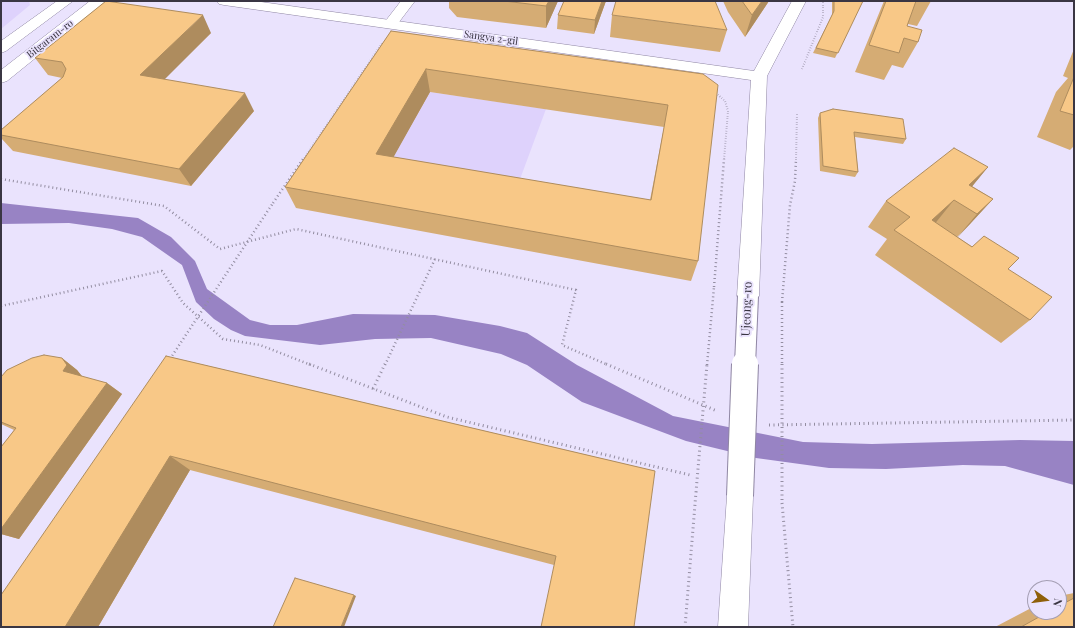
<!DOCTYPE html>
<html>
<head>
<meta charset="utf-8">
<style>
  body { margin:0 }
  #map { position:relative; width:1075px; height:628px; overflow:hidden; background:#eae3fd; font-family:"Playfair Display",serif }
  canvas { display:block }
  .frame { position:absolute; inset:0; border:2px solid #3a3643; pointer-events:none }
  .north { position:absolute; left:1027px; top:580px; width:40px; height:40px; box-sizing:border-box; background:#eae3fd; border:1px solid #a49eb3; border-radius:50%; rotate:104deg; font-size:11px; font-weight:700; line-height:16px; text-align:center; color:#3a3643 }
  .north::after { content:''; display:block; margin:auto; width:14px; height:18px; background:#8f600a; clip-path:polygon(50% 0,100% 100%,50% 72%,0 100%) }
</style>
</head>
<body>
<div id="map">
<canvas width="1075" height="628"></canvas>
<div class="frame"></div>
<div class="north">N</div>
</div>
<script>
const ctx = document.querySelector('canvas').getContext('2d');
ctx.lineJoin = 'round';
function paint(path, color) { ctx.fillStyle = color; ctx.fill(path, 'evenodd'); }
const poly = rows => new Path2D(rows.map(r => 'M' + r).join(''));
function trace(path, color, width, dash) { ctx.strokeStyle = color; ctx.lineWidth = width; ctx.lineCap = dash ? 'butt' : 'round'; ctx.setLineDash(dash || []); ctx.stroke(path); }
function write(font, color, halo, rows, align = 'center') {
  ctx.font = font + ' "Playfair Display",serif'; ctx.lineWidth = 3.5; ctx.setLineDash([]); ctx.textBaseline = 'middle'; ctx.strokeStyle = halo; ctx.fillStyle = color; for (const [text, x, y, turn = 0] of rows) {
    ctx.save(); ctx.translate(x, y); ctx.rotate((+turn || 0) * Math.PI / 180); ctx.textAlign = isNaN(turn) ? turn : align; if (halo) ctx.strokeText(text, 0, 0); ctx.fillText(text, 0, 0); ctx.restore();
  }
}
paint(poly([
  [1,1,29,1,30,5,1,29],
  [430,92,546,109,513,198,383,176]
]), '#ded2fc');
paint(poly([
  [1,203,138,218,171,237,195,261,207,289,250,320,270,325,297,325,353,314,435,315,500,326,527,333,577,365,673,416,803,442,872,444,1020,440,1074,441,1074,485,1005,466,963,465,886,469,829,468,756,458,686,441,582,402,527,365,501,354,431,338,375,339,320,345,245,336,231,330,214,319,196,302,182,265,142,237,112,229,69,223,1,224]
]), '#9883c4');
const street = poly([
  [401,1,415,1,396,26,391,27,386,26,384,23,401,1]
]);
const secondary = poly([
  [57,1,73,1,6,51,1,53,1,41,57,1],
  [90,1,106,1,7,81,1,83,1,70,90,1],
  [217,1,254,1,754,71,792,1,806,1,767,76,759,296,756,302,748,305,740,302,737,296,751,80,224,5,219,4,217,1],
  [740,483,749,487,753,496,748,627,718,627,727,496,731,487,740,483]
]);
trace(street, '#8f86a3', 1);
trace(secondary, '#8f86a3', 1);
trace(poly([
  [802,69,823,17,823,1],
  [716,93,725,101,728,111,724,160],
  [303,160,383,42],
  [796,160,797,114]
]), '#938da1', 2, [0.5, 2]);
trace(poly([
  [1,179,164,206,220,249,296,229,576,290,562,345,608,365],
  [273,203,303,159],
  [714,287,724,159],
  [782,302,790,205,795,181,796,159],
  [1,306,162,271,183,303,223,339,260,345,311,365],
  [385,365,435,259]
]), '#938da1', 2.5, [1, 3]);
trace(poly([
  [309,364,447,417,690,475],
  [606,364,717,411],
  [373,389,385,364],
  [769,425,1074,420],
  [782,503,793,627],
  [685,627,696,492]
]), '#938da1', 3, [1, 3.5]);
paint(street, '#fff');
paint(secondary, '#fff');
const secondaryBridgeFar1 = poly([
  [745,365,748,296]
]);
const secondaryBridge = poly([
  [740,496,745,364]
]);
trace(secondaryBridgeFar1, '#8f86a3', 22, []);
trace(secondaryBridge, '#8f86a3', 28, []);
trace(poly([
  [782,302,782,365],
  [170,359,273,203],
  [707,365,714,287]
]), '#938da1', 2.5, [1, 3]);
trace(poly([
  [782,364,782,503],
  [696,492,707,364]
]), '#938da1', 3, [1, 3.5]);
trace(secondaryBridgeFar1, '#fff', 20);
trace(secondaryBridge, '#fff', 26);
paint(poly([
  [369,1,379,1,378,2],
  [449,1,558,1,546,28,457,17,449,8],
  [606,1,594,34,557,29,558,15],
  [723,1,769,1,745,37,728,12],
  [832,1,863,1,835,58,813,53,832,15],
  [884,1,931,1,917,26,908,24,907,26,918,42,903,68,892,65,884,80,855,72],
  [612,15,727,30,720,52,610,37],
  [391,31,703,74,698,261,691,281,296,208,285,187],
  [430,92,664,127,650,200,393,157],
  [211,33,164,79,254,111,191,186,13,151,1,138,1,130,62,78,48,75,35,58],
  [1074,49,1074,146,1070,150,1037,137,1056,92,1068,78,1063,76],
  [820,113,906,139,903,144,855,137,858,172,855,177,820,171,818,118],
  [988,167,972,186,993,199,970,224,957,237,1008,269,1030,320,1001,343,875,255,887,239,868,227,886,201],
  [166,356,655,471,554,565,190,470,98,627,1,627],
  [62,358,77,370,82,377,107,383,122,394,19,539,1,534,1,447,14,430,1,424,1,377],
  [1074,593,1074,627,995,627,1035,606,1035,612,1059,612,1059,596]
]), '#d5ac74');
paint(poly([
  [549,1,558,1,546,28,546,6],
  [602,1,606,1,594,34,595,20],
  [762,1,769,1,745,37,752,15],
  [203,15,211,33,151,93,140,75],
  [426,69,430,92,383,176,376,154],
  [245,93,254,111,191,186,179,169],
  [988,167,966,194,969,185],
  [993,199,970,224,955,240,977,214],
  [954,200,933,226,932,220],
  [62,358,77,370,82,376,78,382,63,371],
  [107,383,122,394,19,539,1,534,1,529],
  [170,456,190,470,98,627,65,627],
  [354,595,356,596,344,627,341,627]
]), '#ae8c5e');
const building = poly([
  [106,1,203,15,140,75,245,93,179,169,1,135,1,130,63,77,66,69,62,62,35,58,106,1],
  [504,1,549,1,546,6,504,1],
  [564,1,602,1,595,20,558,15,564,1],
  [616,1,715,1,727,30,612,15,616,1],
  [742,1,762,1,752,15,742,1],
  [834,1,863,1,838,53,816,48,834,11,834,1],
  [886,1,916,1,907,26,922,30,918,42,904,38,899,53,869,45,886,1],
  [391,31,703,74,718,85,698,261,285,187,391,31],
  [426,69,668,105,651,200,376,154,426,69],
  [1074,77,1074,115,1060,111,1074,77],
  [833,109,903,119,906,139,854,132,858,172,823,166,820,113,833,109],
  [954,148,988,167,969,185,993,199,977,214,954,200,932,220,972,247,984,236,1019,258,1008,269,1052,297,1030,320,894,230,910,217,886,201,954,148],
  [44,355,62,358,67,365,63,371,107,383,1,529,1,447,16,428,1,422,1,377,7,370,32,358,44,355],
  [166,356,655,471,634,627,541,627,556,556,170,456,65,627,1,627,1,595,166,356],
  [295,578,354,595,341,627,273,627,295,578],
  [1074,598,1074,627,1021,627,1048,612,1059,612,1059,606,1074,598]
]);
paint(building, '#f8c887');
trace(building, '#ae8c5e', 1);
write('10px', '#3a3643', '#eae3fd', [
  ["Sangya 2-gil",491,38,8],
  ["Bitgaram-ro",50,39,-38]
]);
write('12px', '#3a3643', '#eae3fd', [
  ["Ujeong-ro",747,309,-88]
]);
</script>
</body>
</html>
